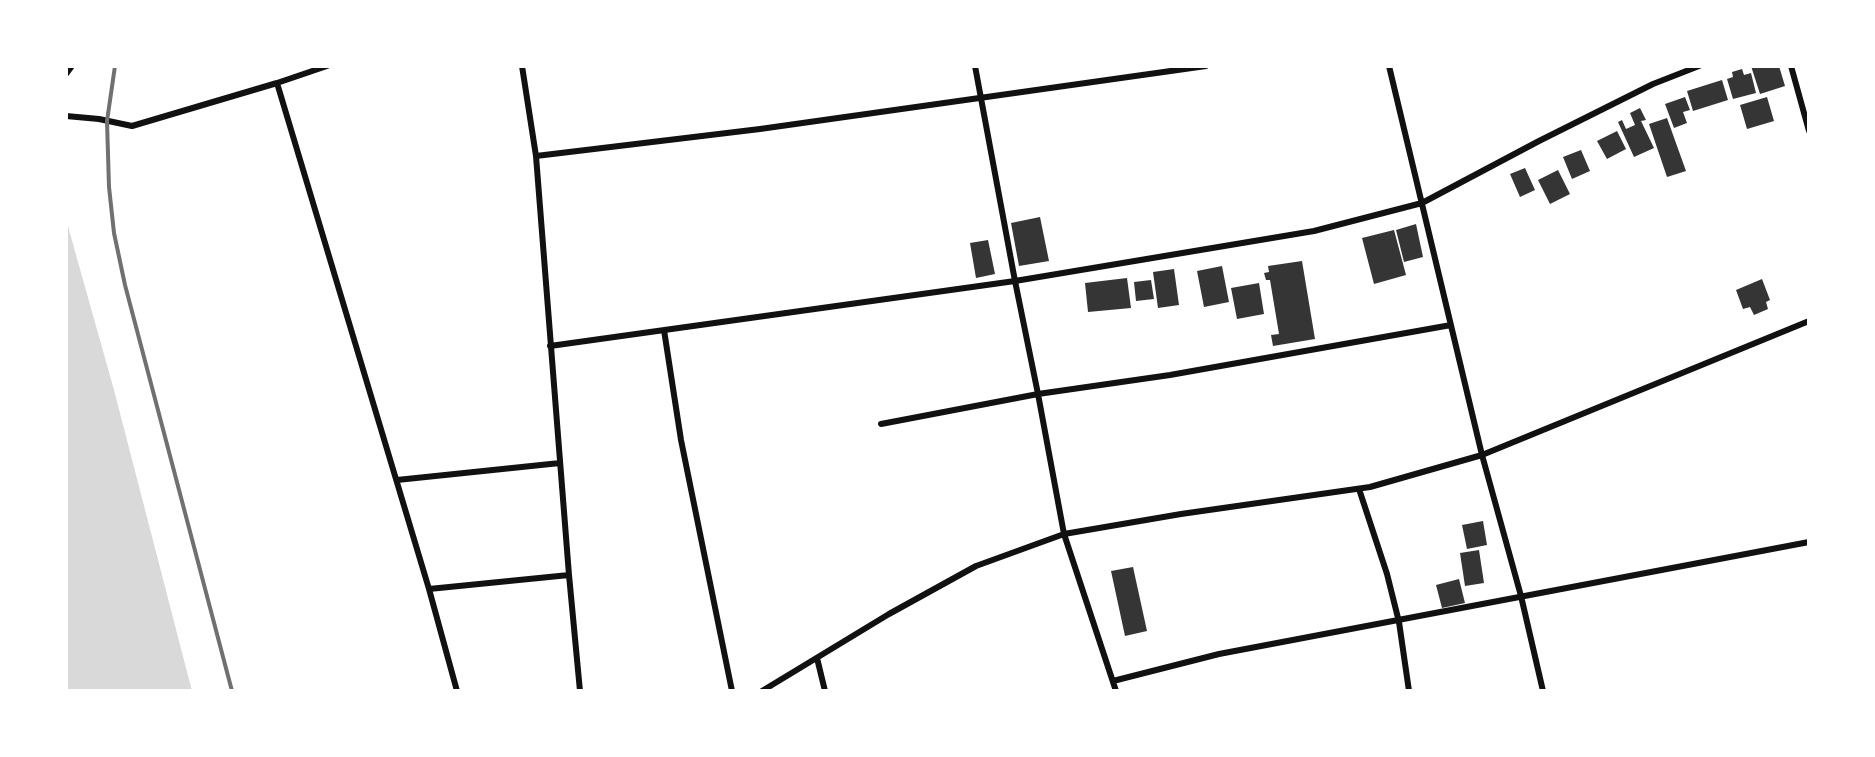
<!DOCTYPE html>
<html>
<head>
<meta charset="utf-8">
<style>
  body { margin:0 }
  #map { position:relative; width:1875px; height:757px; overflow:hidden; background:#fff; font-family:"Work Sans",sans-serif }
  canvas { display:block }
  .frame { position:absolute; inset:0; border:68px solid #fff; pointer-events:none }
</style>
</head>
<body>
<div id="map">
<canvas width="1875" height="757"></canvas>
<div class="frame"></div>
</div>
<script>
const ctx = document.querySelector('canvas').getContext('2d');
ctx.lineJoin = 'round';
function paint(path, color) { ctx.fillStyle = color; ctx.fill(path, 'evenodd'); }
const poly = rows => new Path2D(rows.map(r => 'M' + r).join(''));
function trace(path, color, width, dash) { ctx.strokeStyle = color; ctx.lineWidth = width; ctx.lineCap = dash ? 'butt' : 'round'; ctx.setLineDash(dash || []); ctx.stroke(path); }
paint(poly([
  [66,212,69,230,114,390,192,691,66,691]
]), '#d9d9d9');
paint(poly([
  [1751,66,1779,66,1785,86,1760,94],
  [1742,69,1744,75,1751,73,1756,93,1733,99,1727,79,1733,77,1732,72],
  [1722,80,1728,100,1693,111,1687,91],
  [1685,97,1690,110,1683,112,1687,123,1674,128,1665,104],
  [1767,97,1774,121,1747,129,1740,105],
  [1640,108,1646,120,1641,121,1654,148,1634,157,1618,122,1622,120,1626,129,1635,125,1630,113],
  [1667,118,1686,171,1667,177,1649,124],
  [1617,131,1626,149,1607,159,1597,141],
  [1581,150,1590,171,1572,179,1563,157],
  [1525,168,1535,190,1520,197,1510,174],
  [1558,170,1570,194,1550,204,1538,180],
  [1040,217,1049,261,1019,266,1011,223],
  [1416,224,1423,257,1404,262,1396,230],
  [1394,230,1406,275,1374,284,1362,238],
  [988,240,995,274,976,278,970,243],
  [1302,261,1315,339,1273,346,1271,335,1279,334,1270,280,1266,280,1264,273,1269,272,1268,266],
  [1222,266,1229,302,1204,307,1197,271],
  [1174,269,1179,305,1158,308,1153,272],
  [1127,278,1131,308,1088,312,1085,283],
  [1762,279,1770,300,1766,302,1768,309,1754,315,1750,307,1743,309,1736,290],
  [1151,280,1154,299,1136,301,1134,282],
  [1259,283,1264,314,1237,319,1231,288],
  [1483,521,1487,545,1467,549,1462,525],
  [1479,550,1484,583,1465,586,1460,553],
  [1133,567,1147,631,1125,636,1111,571],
  [1459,579,1465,603,1442,608,1436,585]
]), '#353535');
trace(poly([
  [522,66,536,156,569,575,580,691],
  [975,66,1015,281,1038,394,1064,534,1116,691],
  [1389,66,1482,455,1521,596,1543,691],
  [1791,66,1809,131],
  [66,74,72,66],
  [277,83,429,589,457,691],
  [66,116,99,119,132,126,277,83,327,66],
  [536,156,760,129,1206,66],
  [664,330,681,440,732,691],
  [550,346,1015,281,1314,231,1422,203,1539,141,1653,84,1699,66],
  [881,424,1038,394,1170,375,1451,325],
  [397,480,560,463],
  [1359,489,1387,574,1399,622,1409,691],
  [429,589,569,575],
  [817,658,825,691],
  [1113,681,1219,654,1809,542],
  [762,691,889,614,976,566,1064,534,1181,514,1370,487,1482,455,1809,321]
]), '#111', 6);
trace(poly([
  [115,66,107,121,109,187,114,233,125,285,232,691]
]), '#707070', 4);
</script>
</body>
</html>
